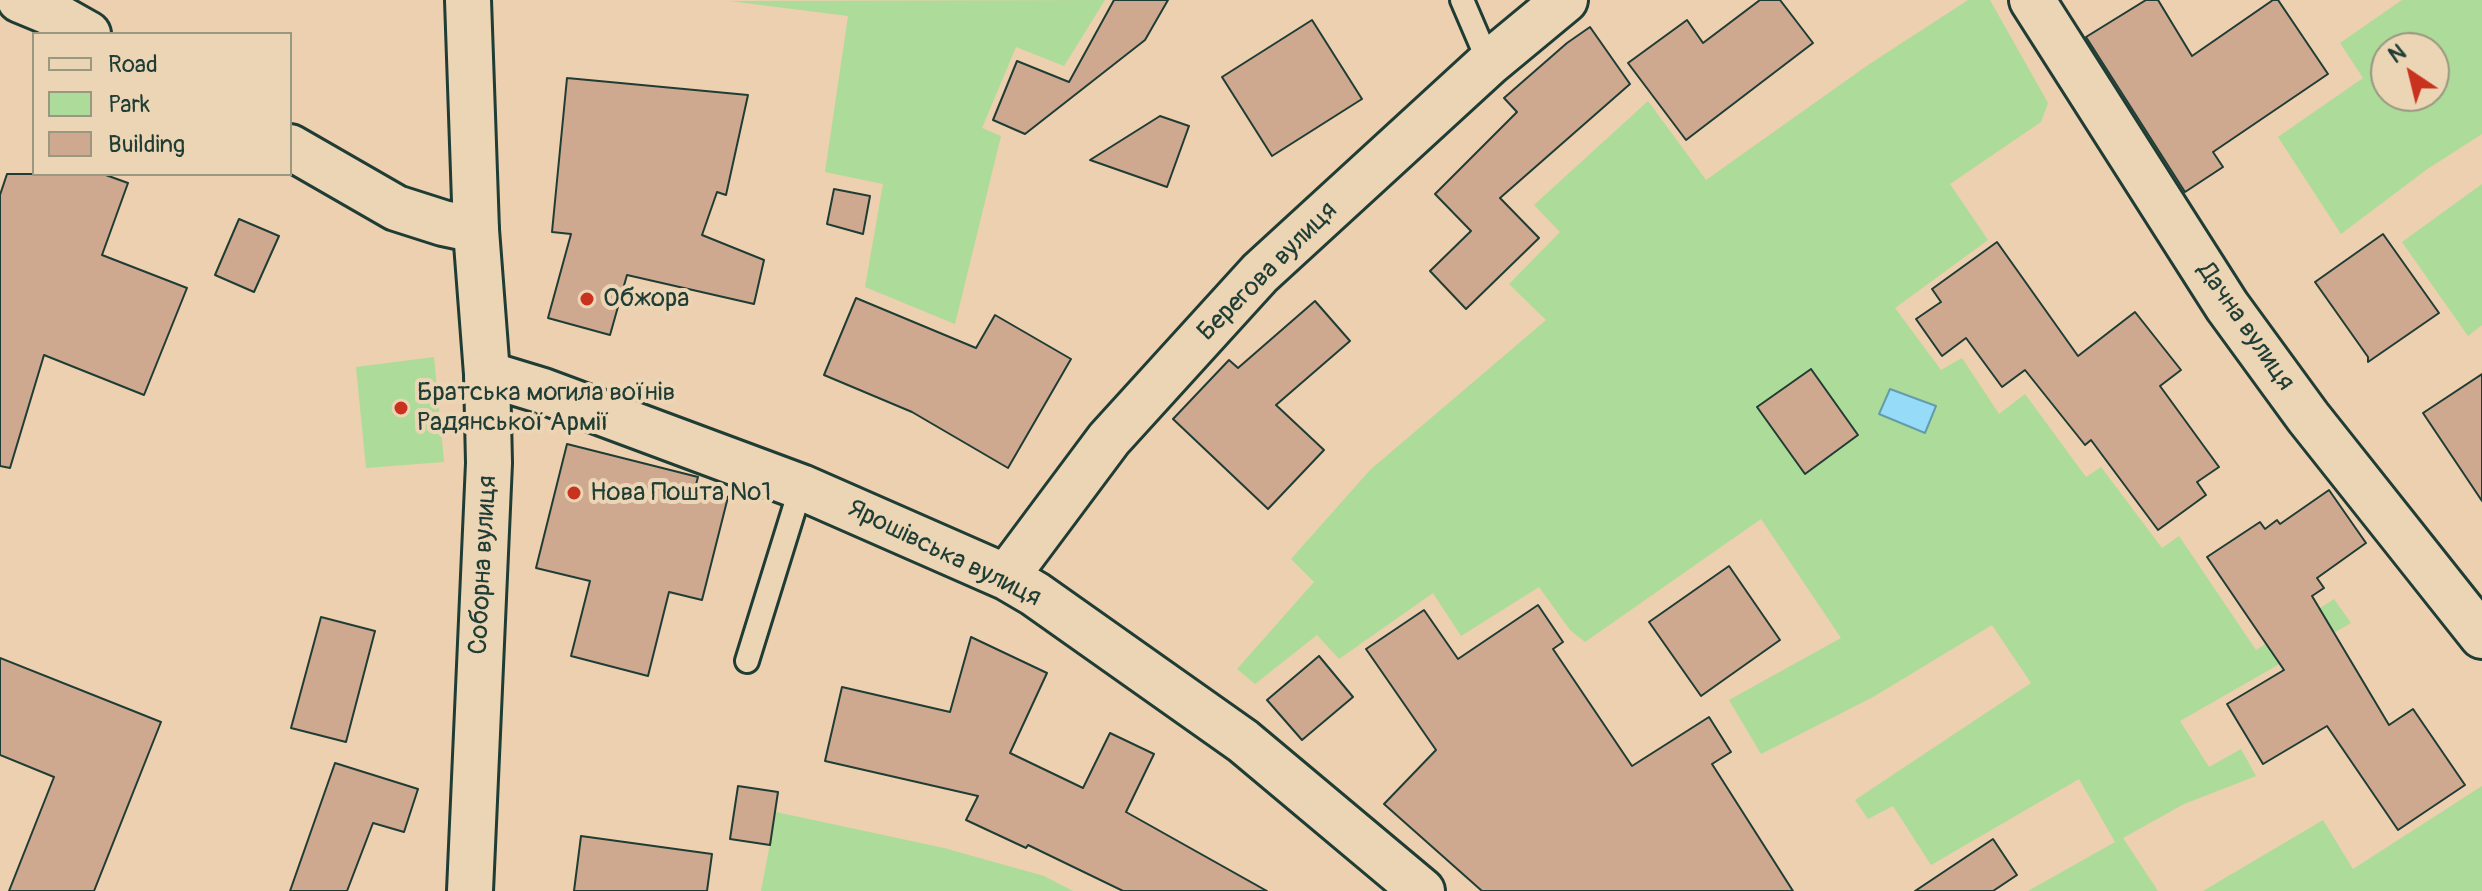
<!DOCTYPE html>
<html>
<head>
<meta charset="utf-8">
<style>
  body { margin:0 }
  #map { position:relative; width:2482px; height:891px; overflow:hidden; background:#ecd0b0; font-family:Pangolin,sans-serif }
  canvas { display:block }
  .legend { position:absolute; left:32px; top:32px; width:260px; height:144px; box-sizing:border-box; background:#ebd5b4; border:2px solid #999881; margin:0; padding:10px 14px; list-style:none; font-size:24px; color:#1f3d34 }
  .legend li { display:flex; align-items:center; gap:16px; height:40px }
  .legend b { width:40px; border:2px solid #999881 }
  .north { position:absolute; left:2370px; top:32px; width:80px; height:80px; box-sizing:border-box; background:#ebd5b4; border:2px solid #999881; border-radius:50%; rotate:325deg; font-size:22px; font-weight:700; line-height:32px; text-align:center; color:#1f3d34 }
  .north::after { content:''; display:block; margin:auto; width:28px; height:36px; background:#c8321e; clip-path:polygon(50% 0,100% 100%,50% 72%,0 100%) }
</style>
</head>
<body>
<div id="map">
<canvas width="2482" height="891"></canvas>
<ul class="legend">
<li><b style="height:10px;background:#ebd5b4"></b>Road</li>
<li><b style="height:22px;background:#addb99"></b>Park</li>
<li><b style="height:22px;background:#cea88f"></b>Building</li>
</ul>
<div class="north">N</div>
</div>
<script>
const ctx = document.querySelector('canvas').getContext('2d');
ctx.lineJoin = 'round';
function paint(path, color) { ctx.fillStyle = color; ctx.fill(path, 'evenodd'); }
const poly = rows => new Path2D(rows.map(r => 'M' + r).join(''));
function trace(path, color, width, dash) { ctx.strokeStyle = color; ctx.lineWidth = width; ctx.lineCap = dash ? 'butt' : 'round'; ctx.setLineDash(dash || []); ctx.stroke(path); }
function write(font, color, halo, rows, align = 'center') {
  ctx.font = font + ' Pangolin,sans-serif'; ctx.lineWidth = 8; ctx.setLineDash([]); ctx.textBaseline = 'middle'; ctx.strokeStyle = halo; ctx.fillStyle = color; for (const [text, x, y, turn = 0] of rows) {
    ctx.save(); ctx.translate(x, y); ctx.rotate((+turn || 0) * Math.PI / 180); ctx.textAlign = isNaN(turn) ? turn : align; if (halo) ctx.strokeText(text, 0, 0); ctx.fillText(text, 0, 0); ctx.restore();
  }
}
paint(poly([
  [1105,0,1064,66,1016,47,982,128,1001,136,955,324,865,287,883,184,825,172,848,16,729,1],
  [1968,0,1990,0,2048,103,2041,122,1950,184,1988,240,1895,308,1941,370,1962,358,1999,414,2025,394,2086,477,2101,467,2162,548,2179,536,2256,650,2334,599,2351,623,2180,721,2209,767,2241,749,2256,776,2184,804,2123,838,2158,891,2028,891,2115,842,2079,779,1931,865,1893,806,1868,819,1855,800,2031,683,1992,625,1873,697,1761,754,1729,700,1841,638,1761,519,1585,642,1570,630,1539,587,1461,636,1433,593,1339,659,1317,635,1255,684,1237,669,1314,582,1291,559,1370,470,1546,320,1509,284,1560,232,1534,205,1648,101,1706,180,1868,65],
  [2402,0,2482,0,2482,134,2426,170,2341,234,2278,137,2363,78,2340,43],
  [2386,48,2434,48,2434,96,2386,96],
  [2482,184,2482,325,2468,336,2402,242],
  [434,357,444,462,366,468,356,367],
  [2482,786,2482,891,2203,891,2323,820,2353,869],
  [776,812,944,848,1044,876,1073,891,761,891]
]), '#addb99');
const water = poly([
  [1890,389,1936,406,1925,433,1879,414,1890,389]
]);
paint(water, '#96dbf8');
trace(water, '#669caa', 2);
const building = poly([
  [1114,0,1168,0,1145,40,1025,134,993,120,1017,61,1069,82,1114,0],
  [1760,0,1780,0,1813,43,1686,140,1628,63,1687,20,1703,43,1760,0],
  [2146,0,2158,0,2192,56,2273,0,2278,0,2328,74,2213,152,2223,167,2185,192,2086,37,2146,0],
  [1312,20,1362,99,1272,156,1222,77,1312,20],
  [1590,27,1630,84,1500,198,1539,238,1466,309,1430,271,1471,231,1435,194,1517,112,1504,98,1567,43,1590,27],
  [567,78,748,95,726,195,717,192,702,235,764,260,754,304,627,275,610,335,548,318,571,234,552,232,567,78],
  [1160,116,1189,126,1167,187,1090,160,1160,116],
  [7,174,103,174,128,183,102,255,187,288,144,395,44,355,10,468,0,466,0,195,7,174],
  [834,189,870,196,863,234,827,224,834,189],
  [239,219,279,236,254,292,215,275,239,219],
  [2383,234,2439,313,2368,362,2368,357,2315,282,2383,234],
  [1997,242,2078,356,2135,312,2181,370,2160,386,2219,467,2197,482,2206,495,2158,530,2091,440,2085,445,2025,370,2002,387,1966,338,1942,356,1916,319,1941,302,1932,289,1997,242],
  [856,298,976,348,995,315,1071,359,1008,468,912,412,824,375,856,298],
  [1315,301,1350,341,1276,405,1324,450,1268,509,1173,419,1229,360,1238,368,1315,301],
  [1811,369,1858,435,1805,474,1757,407,1811,369],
  [2482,374,2482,501,2423,413,2482,374],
  [567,444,698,477,695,488,728,497,702,600,669,592,648,676,571,656,590,581,536,568,567,444],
  [2329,490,2366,543,2317,578,2324,588,2312,596,2389,725,2413,709,2465,785,2398,830,2327,726,2263,764,2227,704,2284,670,2207,557,2260,522,2265,529,2277,520,2280,524,2329,490],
  [1729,566,1780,640,1701,696,1649,622,1729,566],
  [1538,605,1563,642,1553,649,1632,766,1709,717,1731,752,1712,764,1793,891,1482,891,1384,804,1436,750,1366,649,1424,610,1458,659,1538,605],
  [321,617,375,631,346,742,291,728,321,617],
  [971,637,1047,673,1010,753,1083,788,1110,733,1154,754,1126,812,1267,891,1123,891,1028,845,1026,848,966,820,978,796,825,761,842,687,950,712,971,637],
  [1319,656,1353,697,1302,740,1267,700,1319,656],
  [0,658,161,722,94,891,9,891,54,777,0,755,0,658],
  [335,763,418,789,404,832,373,823,347,891,290,891,335,763],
  [738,786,778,792,770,845,730,839,738,786],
  [581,836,712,854,707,891,574,891,581,836],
  [1993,839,2017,875,1993,891,1915,891,1993,839]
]);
paint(building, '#cea88f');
trace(building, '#1f3d34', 2);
const service = poly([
  [1462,0,1489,63],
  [747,661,801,487]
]);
const minor = poly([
  [2032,0,2227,306,2308,417,2482,636],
  [487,374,543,391,801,487,1006,577,1035,594,1243,741,1422,891],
  [1006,577,1109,439,1260,273,1489,63,1565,0]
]);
const tertiary = poly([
  [20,0,49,12,88,34],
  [290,147,396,208,443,223,476,230]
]);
const primary = poly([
  [468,0,476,230,487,374,489,463,470,891]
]);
trace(service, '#1f3d34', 28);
trace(minor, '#1f3d34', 50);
trace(tertiary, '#1f3d34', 50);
trace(primary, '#1f3d34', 50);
trace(service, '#ebd5b4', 22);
trace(minor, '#ebd5b4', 44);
trace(tertiary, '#ebd5b4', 44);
trace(primary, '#ebd5b4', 44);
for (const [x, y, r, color] of [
  [587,299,8,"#c8321e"],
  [401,408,8,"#c8321e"],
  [574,493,8,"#c8321e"]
]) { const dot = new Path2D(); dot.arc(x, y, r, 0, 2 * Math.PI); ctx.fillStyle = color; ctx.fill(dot); trace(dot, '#ebd5b4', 3); }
write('26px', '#1f3d34', '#ebd5b4', [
  ["Берегова вулиця",1268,272,-45],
  ["Дачна вулиця",2245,327,55],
  ["Ярошівська вулиця",944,554,26],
  ["Соборна вулиця",484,565,-87]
]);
write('26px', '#1f3d34', '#ebd5b4', [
  ["Обжора",603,299],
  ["Братська могила воїнів",417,393],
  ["Радянської Армії",417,423],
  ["Нова Пошта №1",590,493]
], 'left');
</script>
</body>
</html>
